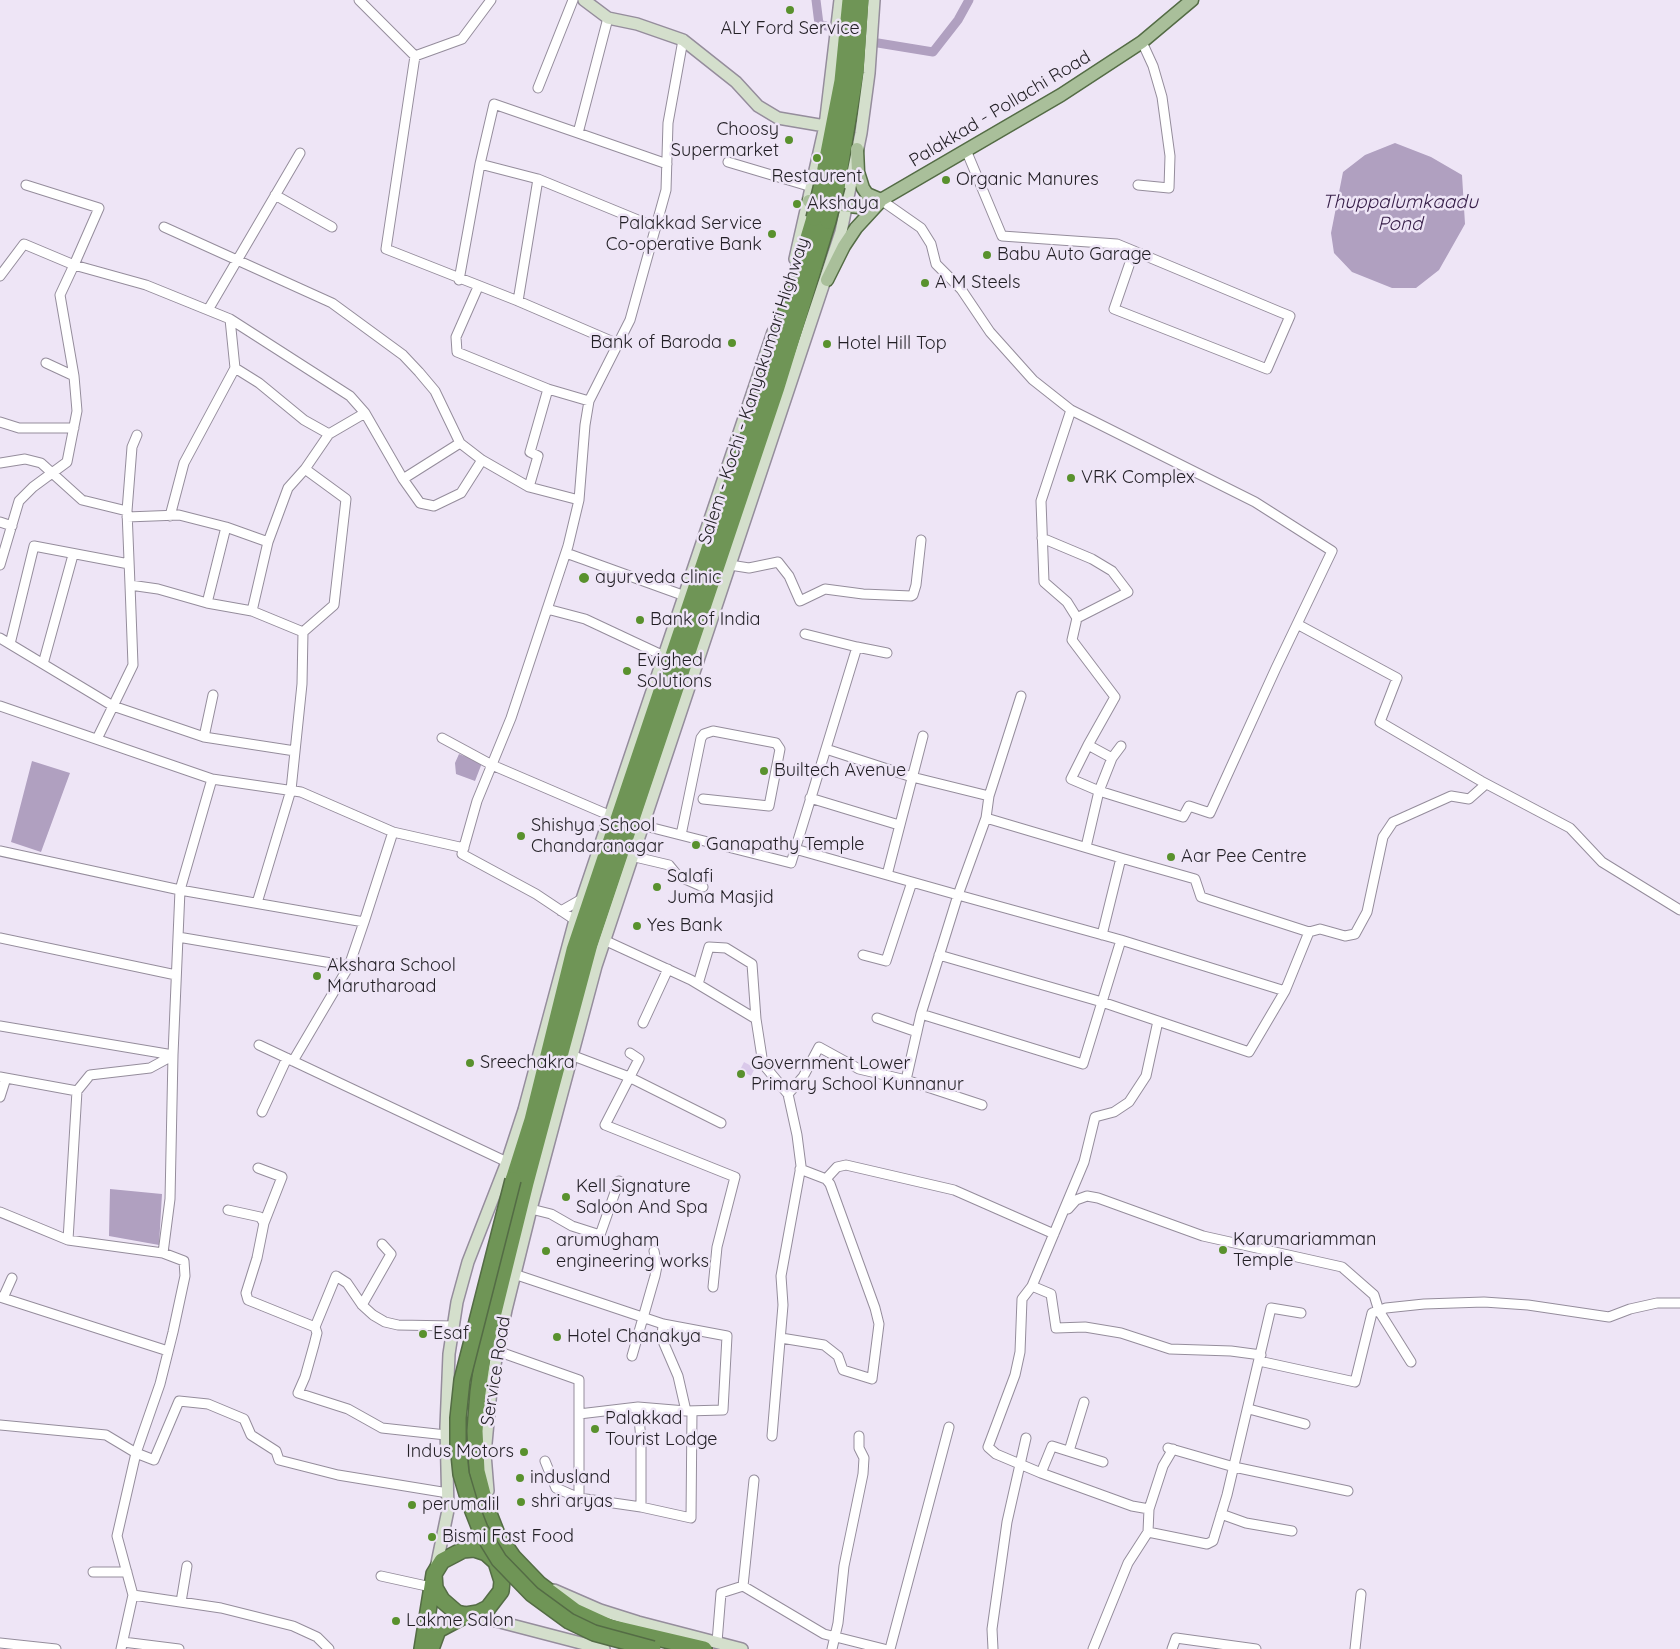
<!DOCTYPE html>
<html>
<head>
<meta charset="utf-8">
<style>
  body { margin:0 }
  canvas { display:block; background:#eee5f6 }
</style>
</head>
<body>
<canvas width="1680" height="1649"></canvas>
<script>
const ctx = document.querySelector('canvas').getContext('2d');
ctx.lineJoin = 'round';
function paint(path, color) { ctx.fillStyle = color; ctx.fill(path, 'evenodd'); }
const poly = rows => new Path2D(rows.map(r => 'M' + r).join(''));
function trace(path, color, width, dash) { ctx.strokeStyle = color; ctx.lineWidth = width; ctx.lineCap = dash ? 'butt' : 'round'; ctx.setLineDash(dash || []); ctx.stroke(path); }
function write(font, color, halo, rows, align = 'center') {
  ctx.font = font + ' Quicksand,sans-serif'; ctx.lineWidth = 5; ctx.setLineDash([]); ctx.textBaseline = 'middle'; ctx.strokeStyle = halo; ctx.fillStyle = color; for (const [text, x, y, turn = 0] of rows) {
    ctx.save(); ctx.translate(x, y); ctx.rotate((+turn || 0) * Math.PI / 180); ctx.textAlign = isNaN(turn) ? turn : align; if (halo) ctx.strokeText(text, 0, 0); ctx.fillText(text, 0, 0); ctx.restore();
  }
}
paint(poly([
  [744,1062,755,1068,751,1076,740,1070]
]), '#dac9ea');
paint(poly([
  [1395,143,1431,157,1462,175,1465,224,1439,270,1416,288,1392,288,1352,272,1334,253,1331,233,1343,172,1365,155],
  [459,754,482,763,475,781,456,774,455,763],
  [32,761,70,773,41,852,11,842],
  [110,1189,162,1194,159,1245,109,1236]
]), '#b0a0c0');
trace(poly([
  [816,0,819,24,826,26],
  [878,43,933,52,958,20,969,0]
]), '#b0a0c0', 9);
const street = poly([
  [359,0,415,56,386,249,518,301,618,344],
  [415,56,462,39,491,0],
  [538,88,573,0],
  [578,133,667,164],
  [966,150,1002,236,1117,244,1134,251,1280,312,1290,316,1267,369,1114,309,1134,251],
  [728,162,812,187],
  [480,164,538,179],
  [26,185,99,208,74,265,146,285,230,319,235,368,259,383,304,420,329,434],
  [1138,185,1169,188,1170,156,1162,97,1153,66,1142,42],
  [275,195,332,227],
  [881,200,921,228,931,244,936,264,961,289,990,332,1033,380,1071,410,1255,502,1332,551,1276,668,1210,813,1189,806,1183,817,1099,791,1071,779,1088,745],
  [164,227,332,303,403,355,419,372,435,391,460,443,403,479,365,413,329,434,305,469,346,499,334,605,303,632,302,684,291,790,257,903],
  [0,276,24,244,74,265,60,295,74,376],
  [459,280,480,164,494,104,578,133,608,18],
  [478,287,456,337,457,352,548,389,589,401],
  [518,301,538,179,655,227],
  [208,310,300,153],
  [230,319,350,396,365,413],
  [1071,410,1041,501,1044,582,1067,602,1077,618,1072,640,1115,697,1088,745,1112,758,1099,791,1086,847],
  [0,422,19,428,74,428],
  [137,435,132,447,127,511,130,585,158,589,207,603,252,611,303,632],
  [460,443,482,460,529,487,579,500],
  [0,463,25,459,41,463,82,500,127,511],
  [403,479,420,503,434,506,461,493,482,460],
  [529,487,538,456,530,452,548,389],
  [170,516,184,463,235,368],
  [127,517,179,515,226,527,268,542,252,611],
  [0,522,12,526],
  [1042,538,1092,559,1112,571,1128,592,1077,618],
  [268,542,288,488,305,469],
  [566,553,685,596],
  [0,565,19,501,33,487,67,462,77,411,74,376,46,363],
  [730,565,749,568,778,562,789,576,800,601,825,589,863,594,911,596,913,595,916,585,921,540],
  [207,603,226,527],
  [547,609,585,619,664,656],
  [1297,624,1397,678,1380,722,1481,781,1570,828,1602,862,1680,910],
  [0,638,113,706,204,737,295,751],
  [10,644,34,546,129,564],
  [857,647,887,653],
  [43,664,73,555],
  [0,706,212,779],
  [204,737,213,695],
  [442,738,492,765,611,816],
  [97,739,133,665,130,585],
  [826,749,912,777,989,796,986,818],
  [1112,758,1121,746],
  [989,796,1021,696],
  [810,798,899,825],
  [641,825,791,863,857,647,805,634],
  [681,835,701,738,704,734,713,731,776,743,780,749,769,806,703,799],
  [795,849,958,895,1121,940,1083,1064,921,1014,958,895,986,818,1121,858,1102,935],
  [0,851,180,890,212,779,301,792,393,832],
  [631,856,669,865,678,876,703,887],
  [887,875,923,736],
  [561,911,582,899],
  [575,920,536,894,462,854,477,801,511,718,568,546,579,500,585,425,589,401,630,320,666,190,668,123,683,40],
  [364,922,393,832,464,848],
  [1309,932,1320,929,1345,936,1355,934,1367,912,1383,837,1393,822,1451,796,1469,799,1486,784],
  [178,937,349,966],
  [0,938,176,975],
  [604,940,691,980,756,1019,763,1064,788,1094,797,1135,801,1166,781,1276,783,1305,772,1436],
  [1121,940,1285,991,1309,932,1201,897,1195,879,1121,858],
  [863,955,886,961,912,882],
  [939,955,1102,1002,1249,1052,1285,991],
  [698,984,709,947,726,948,752,964,756,1019],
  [921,1014,906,1080,982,1105],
  [877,1018,917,1032],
  [1158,1021,1146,1076,1129,1102,1114,1112,1095,1117,1084,1162,1032,1286,1051,1294,1056,1328,1085,1327,1121,1333,1170,1349,1231,1351,1261,1355],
  [643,1023,668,969],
  [0,1026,173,1055],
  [259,1045,507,1162],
  [630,1053,639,1059,605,1125,735,1177,717,1247,713,1287],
  [571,1055,629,1077,721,1123],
  [0,1077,77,1091,68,1240,163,1253,184,1261,185,1276,173,1332,160,1384,136,1453,117,1536,133,1595,121,1649],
  [77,1091,90,1075,150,1068,172,1056],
  [788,1094,803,1077,819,1047,859,1069,906,1080],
  [0,1097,6,1078],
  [262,1112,287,1058],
  [258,1168,282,1177,264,1223],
  [826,1179,837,1167,846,1165,954,1190,1054,1234],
  [531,1209,551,1214,572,1226,600,1235,619,1181],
  [1068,1209,1076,1200,1087,1196,1098,1198,1203,1236,1342,1267,1374,1295,1379,1311,1411,1362],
  [228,1210,260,1217,264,1223,257,1258,246,1293,248,1300,315,1327,317,1333,314,1345,305,1377,298,1393,348,1409,382,1428,446,1435],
  [0,1212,68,1240],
  [163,1253,170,1199,173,1055,180,890,364,922,349,966,293,1061],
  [514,1274,663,1324,727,1336,723,1410,686,1411,638,1407,579,1414],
  [1032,1286,1022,1299,1020,1352,1015,1375,988,1447,996,1454,1041,1473,1132,1506,1149,1509],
  [0,1297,3,1298,12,1278],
  [3,1298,168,1351],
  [362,1305,391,1254,382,1244],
  [663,1324,662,1339,678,1376,686,1411],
  [315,1327,336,1276,347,1283,362,1305,373,1315,385,1322,398,1325,454,1326],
  [781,1338,824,1345,838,1356,843,1370,872,1379,879,1324,875,1308,830,1184,826,1179,800,1169],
  [497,1351,579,1380,579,1498],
  [632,1356,655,1276,657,1266,654,1251],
  [1259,1361,1355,1382,1372,1313,1386,1308,1424,1304,1484,1302,1528,1305,1609,1317,1630,1309,1657,1303,1680,1303],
  [1249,1409,1305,1424],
  [0,1425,106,1435,136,1453,154,1460,179,1401,208,1404,244,1419,251,1435,276,1451,279,1460,338,1475,448,1493],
  [1168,1448,1234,1467,1348,1491],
  [1069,1451,1084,1402],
  [545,1461,556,1488,579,1498,641,1507,641,1440,638,1407],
  [1041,1473,1052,1446,1103,1462],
  [641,1507,691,1518,692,1411],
  [1221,1514,1246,1523,1292,1531],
  [1148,1532,1149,1509,1163,1466,1173,1449],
  [93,1572,127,1572],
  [381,1576,431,1587],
  [743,1586,754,1480],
  [133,1595,221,1608,293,1626,317,1637,329,1649],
  [181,1602,187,1566],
  [123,1642,179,1649],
  [717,1642,721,1593,743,1586,824,1634,884,1649],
  [0,1643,56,1649],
  [832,1649,838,1623,844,1566,863,1474,864,1458,859,1448,859,1436],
  [890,1649,949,1427],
  [993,1649,992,1629,1007,1522,1026,1438],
  [1093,1649,1128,1563,1148,1532,1207,1544,1213,1541,1227,1495,1271,1308,1301,1313],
  [1172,1649,1176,1638,1256,1649],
  [1355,1649,1361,1594]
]);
const secondary = poly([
  [584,0,608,18,637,24,683,40,736,82,758,106,778,118,825,126],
  [795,259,825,126,840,0],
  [488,1491,485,1454,492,1379,506,1310,531,1209,596,966,841,232,861,133,869,73,874,0],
  [436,1568,448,1510,446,1427,449,1354,457,1302,468,1262,507,1162,524,1110,575,920,773,332],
  [554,1590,600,1610,638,1622,742,1649],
  [473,1615,604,1649]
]);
const primary = poly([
  [857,149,858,172,863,188,867,194,881,200],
  [809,201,858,207,881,200,1061,95,1142,42,1192,0],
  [827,280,844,246,856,228,880,202]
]);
const highway = poly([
  [822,184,842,81,850,0],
  [837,186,856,71,861,0],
  [513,1180,532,1120,574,950,763,388,814,218],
  [422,1649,434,1574,442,1561,463,1550,474,1549,486,1553,496,1562,502,1581,501,1591,488,1608,478,1613,466,1615,457,1613,442,1600,435,1588,434,1574],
  [431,1649,438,1630,466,1615],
  [704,1649,610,1627,575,1611,539,1584,513,1557,497,1534,486,1506,477,1471,475,1431,478,1392,483,1357,526,1183,590,944,777,387,828,221]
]);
trace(street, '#958d9c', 11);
trace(secondary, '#958d9c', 14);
trace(primary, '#546c45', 15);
trace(highway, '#546c45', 18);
trace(street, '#fff', 9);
trace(secondary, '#d4dfcc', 11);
trace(primary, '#a9bf9a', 12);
trace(highway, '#6f9556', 15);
const highwayBridge = poly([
  [814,218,822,184],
  [828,221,837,186],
  [513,1180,462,1380,458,1418,458,1444,461,1474,469,1501,480,1529,499,1560,532,1594,569,1621,594,1633,653,1649]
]);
trace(highwayBridge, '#546c45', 18, []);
trace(highwayBridge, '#6f9556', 15);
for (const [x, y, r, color] of [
  [790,10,5,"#59912d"],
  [789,140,5,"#59912d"],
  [817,158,5,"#59912d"],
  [946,180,5,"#59912d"],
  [797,204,5,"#59912d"],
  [772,234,5,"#59912d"],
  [987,255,5,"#59912d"],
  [925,283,5,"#59912d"],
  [732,343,5,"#59912d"],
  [827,344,5,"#59912d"],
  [1071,478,5,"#59912d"],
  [584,578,6,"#59912d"],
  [640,620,5,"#59912d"],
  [627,671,5,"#59912d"],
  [764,771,5,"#59912d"],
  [521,836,5,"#59912d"],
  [696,845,5,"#59912d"],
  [1171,857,5,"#59912d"],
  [657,887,5,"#59912d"],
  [637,926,5,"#59912d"],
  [317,976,5,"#59912d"],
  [470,1063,5,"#59912d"],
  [741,1074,5,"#59912d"],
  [566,1197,5,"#59912d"],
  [1223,1250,5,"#59912d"],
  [546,1251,5,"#59912d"],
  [423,1334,5,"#59912d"],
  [557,1337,5,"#59912d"],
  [595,1429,5,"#59912d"],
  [524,1452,5,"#59912d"],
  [520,1478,5,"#59912d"],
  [521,1502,5,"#59912d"],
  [412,1505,5,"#59912d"],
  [432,1537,5,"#59912d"],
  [396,1621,5,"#59912d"]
]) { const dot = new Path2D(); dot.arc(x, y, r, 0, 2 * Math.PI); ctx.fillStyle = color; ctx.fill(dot); trace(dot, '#eee5f6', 2); }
write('18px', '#221f25', '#eee5f6', [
  ["ALY Ford Service",790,29,"center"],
  ["Choosy",779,130,"right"],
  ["Supermarket",779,151,"right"],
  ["Restaurent",817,177,"center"],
  ["Organic Manures",956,180],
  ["Akshaya",807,204],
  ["Palakkad Service",762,224,"right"],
  ["Co-operative Bank",762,245,"right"],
  ["Babu Auto Garage",997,255],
  ["A M Steels",935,283],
  ["Bank of Baroda",722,343,"right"],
  ["Hotel Hill Top",837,344],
  ["VRK Complex",1081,478],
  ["ayurveda clinic",595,578],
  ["Bank of India",650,620],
  ["Evighed",637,661],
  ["Solutions",637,682],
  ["Builtech Avenue",774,771],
  ["Shishya School",531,826],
  ["Chandaranagar",531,847],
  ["Ganapathy Temple",706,845],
  ["Aar Pee Centre",1181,857],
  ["Salafi",667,877],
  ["Juma Masjid",667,898],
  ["Yes Bank",647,926],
  ["Akshara School",327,966],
  ["Marutharoad",327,987],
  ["Sreechakra",480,1063],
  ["Government Lower",751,1064],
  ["Primary School Kunnanur",751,1085],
  ["Kell Signature",576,1187],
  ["Saloon And Spa",576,1208],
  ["Karumariamman",1233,1240],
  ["Temple",1233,1261],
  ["arumugham",556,1241],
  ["engineering works",556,1262],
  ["Esaf",433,1334],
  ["Hotel Chanakya",567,1337],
  ["Palakkad",605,1419],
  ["Tourist Lodge",605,1440],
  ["Indus Motors",514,1452,"right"],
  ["indusland",530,1478],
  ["shri aryas",531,1502],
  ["perumalil",422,1505],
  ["Bismi Fast Food",442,1537],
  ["Lakme Salon",406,1621]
], 'left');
write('18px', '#221f25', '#eee5f6', [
  ["Palakkad - Pollachi Road",1000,109,-31],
  ["Salem - Kochi - Kanyakumari Highway",754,391,-72],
  ["Service Road",496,1371,-81]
]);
write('italic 19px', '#341c46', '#eee5f6', [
  ["Thuppalumkaadu",1400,202],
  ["Pond",1400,224]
]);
</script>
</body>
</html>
